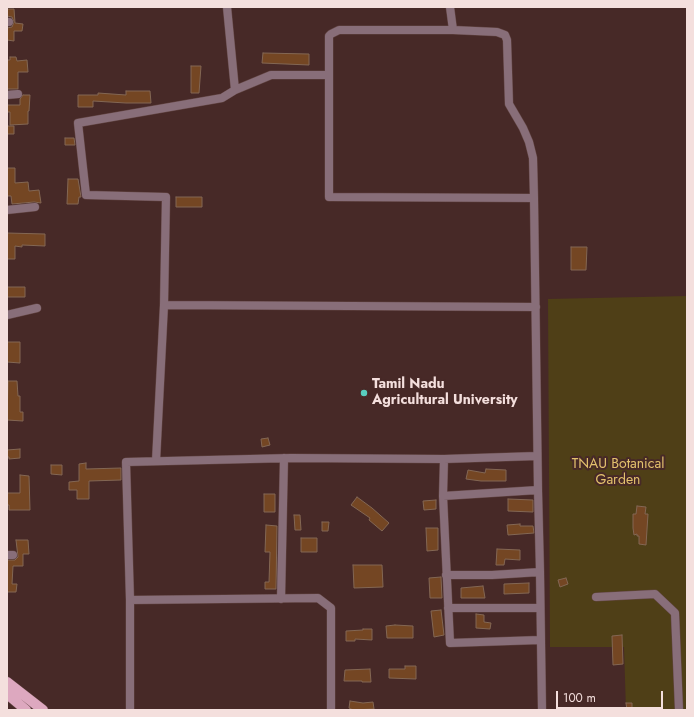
<!DOCTYPE html>
<html>
<head>
<meta charset="utf-8">
<style>
  body { margin:0 }
  #map { position:relative; width:694px; height:717px; overflow:hidden; background:#472927; font-family:Jost,sans-serif }
  canvas { display:block }
  .frame { position:absolute; inset:0; border:8px solid #f4dfdd; pointer-events:none }
  .scale { position:absolute; left:556px; top:691px; width:107px; height:18px; box-sizing:border-box; border:2px solid #f4dfdd; border-top:0; padding-left:5px; font-size:12px; line-height:14px; white-space:nowrap; color:#f4dfdd; -webkit-text-stroke:3px #472927; paint-order:stroke }
</style>
</head>
<body>
<div id="map">
<canvas width="694" height="717"></canvas>
<div class="frame"></div>
<div class="scale">100 m</div>
</div>
<script>
const ctx = document.querySelector('canvas').getContext('2d');
ctx.lineJoin = 'round';
function paint(path, color) { ctx.fillStyle = color; ctx.fill(path, 'evenodd'); }
const poly = rows => new Path2D(rows.map(r => 'M' + r).join(''));
function trace(path, color, width, dash) { ctx.strokeStyle = color; ctx.lineWidth = width; ctx.lineCap = dash ? 'butt' : 'round'; ctx.setLineDash(dash || []); ctx.stroke(path); }
function write(font, color, halo, rows, align = 'center') {
  ctx.font = font + ' Jost,sans-serif'; ctx.lineWidth = 4; ctx.setLineDash([]); ctx.textBaseline = 'middle'; ctx.strokeStyle = halo; ctx.fillStyle = color; for (const [text, x, y, turn = 0] of rows) {
    ctx.save(); ctx.translate(x, y); ctx.rotate((+turn || 0) * Math.PI / 180); ctx.textAlign = isNaN(turn) ? turn : align; if (halo) ctx.strokeText(text, 0, 0); ctx.fillText(text, 0, 0); ctx.restore();
  }
}
paint(poly([
  [687,296,687,710,626,710,624,647,550,647,548,299]
]), '#4f3f17');
const building = poly([
  [7,9,14,9,15,23,23,24,22,31,14,31,14,41,7,40,7,28,12,27,14,22,12,17,7,16,7,9],
  [263,53,309,54,309,65,262,63,263,53],
  [10,57,16,57,17,61,27,60,28,72,18,72,18,89,7,89,7,60,10,60,10,57],
  [191,66,201,66,199,93,191,93,191,66],
  [126,91,150,91,151,103,126,103,93,101,93,107,78,107,78,95,98,95,98,93,126,95,126,91],
  [23,95,30,95,29,111,28,111,28,124,10,125,10,112,7,112,7,105,20,105,20,99,23,95],
  [7,126,14,126,14,134,7,134,7,126],
  [65,138,74,138,75,145,65,145,65,138],
  [7,168,15,168,15,183,28,182,29,191,39,190,41,203,34,202,12,204,11,196,7,196,7,168],
  [68,179,78,179,81,197,79,197,78,204,67,204,68,179],
  [176,197,202,197,202,207,176,207,176,197],
  [7,233,45,234,45,246,22,245,22,247,15,246,15,259,7,259,7,233],
  [571,247,587,247,586,270,571,270,571,247],
  [7,287,25,287,25,297,7,297,7,287],
  [7,342,20,342,20,363,7,362,7,342],
  [8,381,17,381,18,396,20,396,20,412,23,412,23,421,7,420,8,381],
  [268,438,270,445,262,447,261,439,268,438],
  [20,449,20,458,9,459,9,457,7,457,7,450,20,449],
  [86,463,86,469,121,468,121,480,89,481,89,499,77,499,77,490,69,490,69,482,79,481,79,464,86,463],
  [51,465,62,465,62,475,51,474,51,465],
  [486,469,506,470,506,481,481,481,466,479,468,470,485,473,486,469],
  [20,475,29,476,30,510,9,510,9,505,7,505,7,493,20,493,20,475],
  [264,494,275,494,275,512,264,512,264,494],
  [357,497,372,508,389,523,382,531,369,520,370,518,351,505,357,497],
  [508,499,533,500,533,512,508,511,508,499],
  [436,500,436,509,424,510,423,501,436,500],
  [637,506,646,507,645,514,648,514,646,545,639,544,639,536,637,536,637,534,634,535,633,528,633,514,636,514,637,506],
  [294,515,300,515,301,530,295,530,294,515],
  [322,522,329,522,328,531,322,531,322,522],
  [520,524,520,526,533,526,534,533,508,535,507,525,520,524],
  [266,525,277,526,276,589,265,589,265,582,269,582,270,552,265,552,266,525],
  [426,528,438,528,438,550,427,551,426,528],
  [301,538,317,538,317,552,301,552,301,538],
  [16,540,28,540,29,554,23,554,23,566,13,566,12,584,17,584,16,592,7,592,7,560,15,560,18,557,16,540],
  [497,549,520,550,520,560,505,559,504,565,496,565,497,549],
  [353,565,382,565,383,587,354,588,353,565],
  [441,577,442,598,430,598,429,578,441,577],
  [566,578,568,584,560,587,558,580,566,578],
  [529,583,529,593,504,594,504,584,529,583],
  [483,586,485,598,461,598,461,588,483,586],
  [441,610,444,635,434,637,431,611,441,610],
  [476,614,484,615,484,622,491,623,490,629,476,628,476,614],
  [395,625,413,626,413,638,387,638,386,626,395,625],
  [363,629,372,629,372,640,355,639,355,641,346,641,346,631,363,630,363,629],
  [622,635,623,664,613,665,612,636,622,635],
  [405,666,416,666,416,679,389,678,389,669,405,669,405,666],
  [370,669,371,682,362,682,362,681,344,681,345,670,370,669],
  [350,701,363,703,373,702,374,709,353,710,349,708,350,701],
  [626,703,632,703,632,710,627,710,626,703]
]);
paint(building, '#744623');
trace(building, '#836754', 1);
const street = poly([
  [227,7,235,90],
  [450,7,453,30],
  [7,22,9,22],
  [7,95,18,94],
  [534,198,329,197,329,36,331,34,339,30,453,30,497,32,505,35,507,40,509,104,523,128,529,142,533,158,534,198,538,490,540,572,542,710],
  [7,210,35,207],
  [164,305,166,197,86,195,78,123,222,98,235,90,271,75,329,75],
  [7,315,37,308],
  [444,459,443,496,450,643,540,640],
  [156,461,164,305,536,307],
  [443,496,538,490],
  [7,555,13,555],
  [446,575,492,575,540,572],
  [596,597,655,594,675,613,679,710],
  [281,599,284,458],
  [130,600,318,598,331,608,331,710],
  [448,608,540,608],
  [130,710,130,600,126,462,291,458,444,459,537,456]
]);
const primary = poly([
  [7,682,43,710],
  [7,694,26,710]
]);
trace(street, '#634644', 9);
trace(primary, '#634644', 11);
trace(street, '#886e79', 8);
trace(primary, '#dda8bf', 10);
for (const [x, y, r, color] of [
  [364,393,4,"#59cebf"]
]) { const dot = new Path2D(); dot.arc(x, y, r, 0, 2 * Math.PI); ctx.fillStyle = color; ctx.fill(dot); trace(dot, '#472927', 1.5); }
write('bold 14px', '#f4dfdd', '#472927', [
  ["Tamil Nadu",372,385],
  ["Agricultural University",372,401]
], 'left');
write('14px', '#e3c16d', '#472927', [
  ["TNAU Botanical",618,465],
  ["Garden",618,481]
]);
</script>
</body>
</html>
